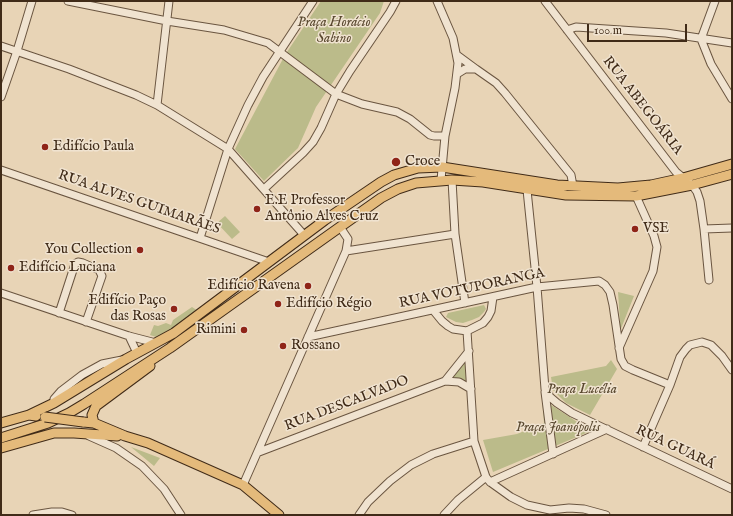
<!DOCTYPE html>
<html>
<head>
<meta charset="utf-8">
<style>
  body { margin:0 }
  #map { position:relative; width:733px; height:516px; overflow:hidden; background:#e8d4b6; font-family:"IM FELL English",serif }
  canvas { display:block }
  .frame { position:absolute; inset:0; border:2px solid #402b18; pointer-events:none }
  .scale { position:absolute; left:587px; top:24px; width:100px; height:18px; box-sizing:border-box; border:2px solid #402b18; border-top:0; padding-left:5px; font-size:12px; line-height:14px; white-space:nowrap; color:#402b18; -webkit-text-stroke:3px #f0e3d0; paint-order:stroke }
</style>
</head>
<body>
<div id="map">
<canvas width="733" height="516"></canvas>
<div class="frame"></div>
<div class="scale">100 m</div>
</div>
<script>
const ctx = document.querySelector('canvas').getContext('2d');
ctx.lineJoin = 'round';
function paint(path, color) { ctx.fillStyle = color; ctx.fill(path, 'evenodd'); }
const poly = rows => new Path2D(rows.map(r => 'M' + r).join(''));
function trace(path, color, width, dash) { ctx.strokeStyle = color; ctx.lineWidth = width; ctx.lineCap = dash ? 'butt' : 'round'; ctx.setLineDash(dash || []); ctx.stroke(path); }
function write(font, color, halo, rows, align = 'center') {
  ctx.font = font + ' "IM FELL English",serif'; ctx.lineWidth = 3; ctx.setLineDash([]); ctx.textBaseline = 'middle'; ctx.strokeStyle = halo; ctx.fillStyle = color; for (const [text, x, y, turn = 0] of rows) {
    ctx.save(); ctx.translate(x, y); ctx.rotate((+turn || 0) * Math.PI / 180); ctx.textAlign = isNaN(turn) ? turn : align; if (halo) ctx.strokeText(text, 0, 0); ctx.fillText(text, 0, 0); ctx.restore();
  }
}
paint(poly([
  [321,1,384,1,380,13,316,107,298,148,264,181,235,149,285,55],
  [225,216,240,232,232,239,217,223],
  [618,292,634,296,620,331,620,322],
  [484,305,486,309,484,312,479,317,472,320,463,323,456,322,446,317,448,313],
  [192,307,198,311,172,331,156,337,150,335,154,325,158,326,166,323,171,325,173,320],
  [467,360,467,382,452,378],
  [611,360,617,369,590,415,566,403,553,390,551,377,606,366],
  [542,399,591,431,493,472,483,440,517,434,544,423],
  [131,447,160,458,154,466]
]), '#bbbb8a');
const minor = poly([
  [68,1,167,21,224,30,268,43,336,94,362,104,397,112,410,119,430,135,434,136,445,136],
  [437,1,453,38,458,63,455,88,445,136,441,180],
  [545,1,676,172,692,185,697,192,700,201,704,229,709,280],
  [567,30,576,27,666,33,732,43],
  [701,39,711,64,732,99],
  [701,39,715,1],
  [1,46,69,69,136,95,157,105,228,149,304,235],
  [457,55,476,69,465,69,457,74],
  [476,69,496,83,505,93,571,175,573,186],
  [1,97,17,51,32,1],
  [157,105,169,1],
  [1,170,269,262],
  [452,180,455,234,465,303],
  [264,189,303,153,313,142,321,128,336,94,350,71,390,12,396,1],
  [527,190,537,287,545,389,550,397,557,403,572,413,732,489],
  [704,229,732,228],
  [200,238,228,149,248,105,263,77,313,1],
  [346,251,455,234],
  [1,293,129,336,156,343],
  [433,310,442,321,448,326,453,329,467,331,483,323,488,317,491,311,493,297],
  [59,313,75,264,78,262,83,263,99,270,102,276,86,322],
  [467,331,474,441,486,477,490,482,511,497,527,505,550,510,569,508,584,509,606,515],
  [129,336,137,353],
  [308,337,537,287,599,281,605,285,610,292,613,305,621,359,625,366,633,370,670,385],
  [619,348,653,271,657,247,654,236,636,196],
  [445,381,469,351],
  [545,392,553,454],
  [54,403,54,399,61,391,82,375,102,364,122,360],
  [89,436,116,448,142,466,164,489,181,515],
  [643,447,670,385,680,357,686,349,690,345,702,342,711,345,722,356,732,370],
  [259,452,445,381,459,382,471,389],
  [490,482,607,429],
  [243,485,346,251,348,239,340,227],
  [33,515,52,512,62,512,72,515],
  [359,515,368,502,390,481,411,465,433,454,474,441],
  [444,515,458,500,486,477]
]);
const major = poly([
  [29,415,54,403,126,359,174,333,325,220,381,182,394,175,418,168,442,167,557,185,618,188,651,185,683,178,732,164],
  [83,422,94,423,125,436,148,443,243,485,279,515],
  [1,423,29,415,36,416],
  [94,423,92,415,96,406,150,366],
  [1,438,48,423,69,413,84,404,170,348,340,227,381,198,398,189,416,183,452,180,483,182,566,195,636,196,692,185,732,174],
  [1,448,54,433,74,433,117,436]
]);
trace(minor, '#6a5540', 9);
trace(major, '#402b18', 11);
trace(minor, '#f0e3d0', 7);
trace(major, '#e4ba7b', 9);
const majorBridge = poly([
  [45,417,83,422]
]);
trace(majorBridge, '#402b18', 11, []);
trace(majorBridge, '#e4ba7b', 9);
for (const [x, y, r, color] of [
  [45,147,4,"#8f2418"],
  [396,162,5,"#8f2418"],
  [257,209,4,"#8f2418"],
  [635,229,4,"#8f2418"],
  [140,250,4,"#8f2418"],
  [11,268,4,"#8f2418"],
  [308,286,4,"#8f2418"],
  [278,304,4,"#8f2418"],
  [174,309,4,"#8f2418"],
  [244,330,4,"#8f2418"],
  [283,346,4,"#8f2418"]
]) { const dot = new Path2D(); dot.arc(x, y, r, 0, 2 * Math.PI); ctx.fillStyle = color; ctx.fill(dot); trace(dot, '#f0e3d0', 1.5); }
write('italic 14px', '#59482f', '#f0e3d0', [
  ["Praça Horácio",334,23],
  ["Sabino",334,39],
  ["Praça Lucélia",582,390],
  ["Praça Joanópolis",558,428]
]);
write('14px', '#402b18', '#f0e3d0', [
  ["RUA ABEGOÁRIA",642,106,52],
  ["RUA ALVES GUIMARÃES",139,203,19],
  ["RUA VOTUPORANGA",472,289,-12],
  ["RUA DESCALVADO",347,404,-21],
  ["RUA GUARÁ",675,448,25]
]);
write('14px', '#402b18', '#f0e3d0', [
  ["Edifício Paula",53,147],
  ["Croce",405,162],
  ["E.E Professor",265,201],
  ["Antônio Alves Cruz",265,217],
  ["VSE",643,229],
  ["You Collection",132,250,"right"],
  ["Edifício Luciana",19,268],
  ["Edifício Ravena",300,286,"right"],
  ["Edifício Paço",166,301,"right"],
  ["das Rosas",166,317,"right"],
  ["Edifício Régio",286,304],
  ["Rimini",236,330,"right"],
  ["Rossano",291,346]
], 'left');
</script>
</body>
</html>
